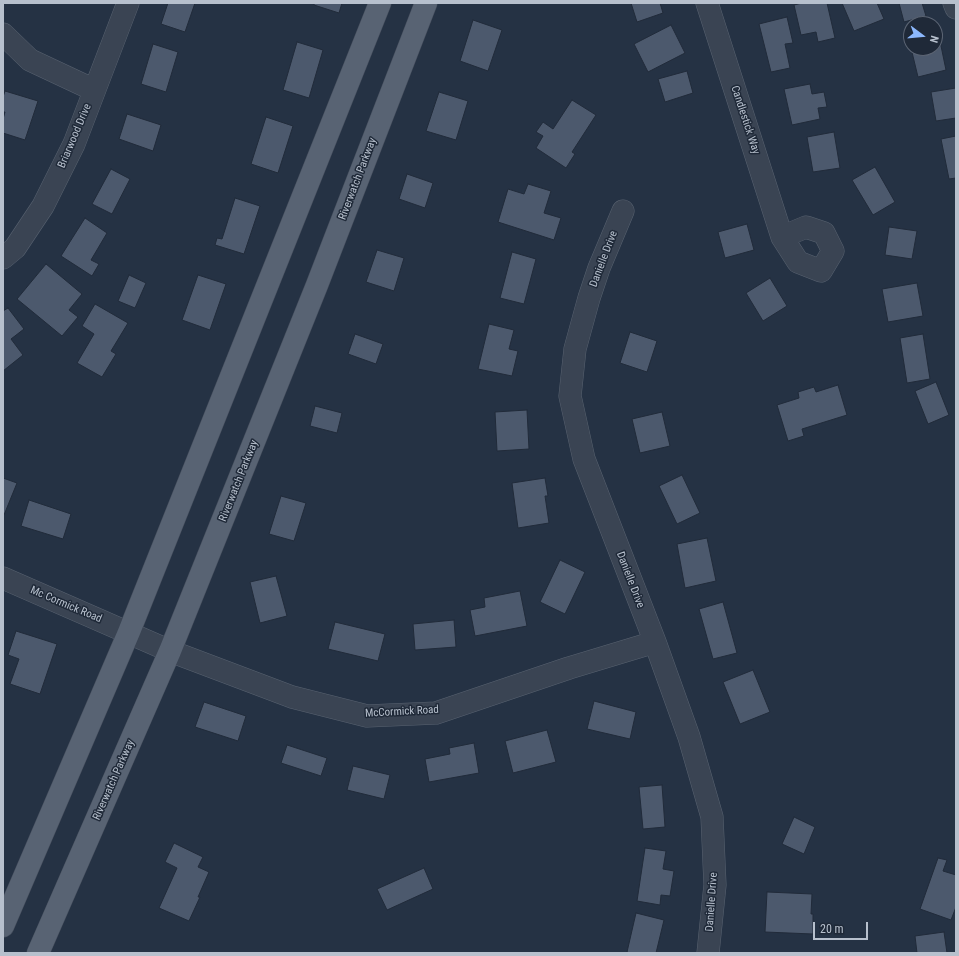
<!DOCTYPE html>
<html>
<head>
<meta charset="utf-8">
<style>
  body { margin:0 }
  #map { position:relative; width:959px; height:956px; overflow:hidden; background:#253244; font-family:"Roboto Condensed",sans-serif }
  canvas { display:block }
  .frame { position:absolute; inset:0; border:4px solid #b7c0cd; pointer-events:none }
  .north { position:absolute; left:903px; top:16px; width:40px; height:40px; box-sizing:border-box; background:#1f2938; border:1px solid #5c6574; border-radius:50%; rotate:106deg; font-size:11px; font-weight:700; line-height:16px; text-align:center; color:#b7c0cd }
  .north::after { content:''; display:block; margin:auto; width:14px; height:18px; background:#8cb8fd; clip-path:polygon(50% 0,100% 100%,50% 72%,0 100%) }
  .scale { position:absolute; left:813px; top:922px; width:55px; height:18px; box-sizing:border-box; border:2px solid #b7c0cd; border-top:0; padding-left:5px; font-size:12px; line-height:14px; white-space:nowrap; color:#b7c0cd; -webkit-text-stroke:3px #1f2938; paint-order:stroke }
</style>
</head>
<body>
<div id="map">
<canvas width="959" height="956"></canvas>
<div class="frame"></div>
<div class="north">N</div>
<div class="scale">20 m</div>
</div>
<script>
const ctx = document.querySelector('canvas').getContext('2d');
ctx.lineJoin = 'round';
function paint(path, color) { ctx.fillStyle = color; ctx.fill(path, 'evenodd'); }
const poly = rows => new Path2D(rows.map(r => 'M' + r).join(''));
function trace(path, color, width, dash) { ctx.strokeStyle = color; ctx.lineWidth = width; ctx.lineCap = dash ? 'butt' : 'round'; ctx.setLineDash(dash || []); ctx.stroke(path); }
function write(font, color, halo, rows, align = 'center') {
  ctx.font = font + ' "Roboto Condensed",sans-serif'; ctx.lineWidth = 3; ctx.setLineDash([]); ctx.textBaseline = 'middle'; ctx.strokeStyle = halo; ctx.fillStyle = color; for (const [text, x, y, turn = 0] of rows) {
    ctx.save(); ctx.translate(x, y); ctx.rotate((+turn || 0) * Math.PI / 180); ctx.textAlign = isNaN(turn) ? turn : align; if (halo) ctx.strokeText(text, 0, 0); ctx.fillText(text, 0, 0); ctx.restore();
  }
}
const building = poly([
  [168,3,195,3,185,32,161,24,168,3],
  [314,3,342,3,339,13,314,5,314,3],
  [631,3,660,3,663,13,637,22,631,3],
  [802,3,827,3,835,38,818,42,816,32,801,35,794,5,802,3],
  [842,3,877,3,884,19,854,31,842,3],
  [899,3,922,3,926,16,904,22,899,3],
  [787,17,793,43,785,44,790,68,771,72,759,24,787,17],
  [473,20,502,30,488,71,460,61,473,20],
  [671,25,685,53,648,72,634,44,671,25],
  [940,41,946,70,918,77,911,48,935,48,935,42,940,41],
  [297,42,323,50,309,98,283,90,297,42],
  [153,44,178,52,166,92,141,84,153,44],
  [687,71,693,93,665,102,658,79,687,71],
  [810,84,812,94,824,92,827,107,818,108,820,119,792,125,784,89,810,84],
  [956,88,956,118,936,121,931,92,956,88],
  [5,91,38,101,25,140,3,133,3,119,5,112,3,112,3,97,5,91],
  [439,92,468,101,456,140,426,131,439,92],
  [572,100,596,115,572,152,575,154,566,168,536,148,543,136,536,132,543,122,553,129,572,100],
  [127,114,161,125,153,151,119,139,127,114],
  [266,117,293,126,278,173,251,164,266,117],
  [834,132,840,168,813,172,807,137,834,132],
  [956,136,956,178,949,179,941,139,956,136],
  [875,167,895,202,873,215,852,180,875,167],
  [111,169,130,179,112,214,92,204,111,169],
  [407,174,433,183,425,208,399,199,407,174],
  [528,184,551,191,544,213,561,218,554,240,498,222,508,189,524,194,528,184],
  [235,198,260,206,244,254,215,245,217,238,222,239,235,198],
  [85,218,107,233,91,260,99,264,92,276,61,256,85,218],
  [747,224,754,250,725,258,718,232,747,224],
  [889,227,917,231,912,259,885,255,889,227],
  [377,250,404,258,394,291,366,282,377,250],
  [512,252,536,259,524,304,500,298,512,252],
  [46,264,82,294,69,310,78,317,62,336,17,299,46,264],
  [129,275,146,283,135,308,118,301,129,275],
  [198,275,226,284,210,330,182,320,198,275],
  [770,278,787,306,763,321,746,293,770,278],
  [917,283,923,316,888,322,882,289,917,283],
  [95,304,128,323,111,351,116,354,102,377,77,363,94,334,82,326,95,304],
  [8,308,24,329,11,339,23,355,3,371,3,311,8,308],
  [489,324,514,330,509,349,518,351,512,376,478,369,489,324],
  [630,332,657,341,647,372,620,363,630,332],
  [355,334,383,344,376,364,348,354,355,334],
  [923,334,930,379,907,383,900,338,923,334],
  [936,382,949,415,928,424,915,391,936,382],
  [838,385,847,415,802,429,804,436,788,441,777,405,799,398,798,392,814,387,816,392,838,385],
  [315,406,342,413,337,433,310,426,315,406],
  [527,410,529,449,497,451,495,412,527,410],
  [662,412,670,446,640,453,632,419,662,412],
  [682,475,700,513,677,524,659,486,682,475],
  [3,478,17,483,4,515,3,515,3,478],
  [545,478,548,496,545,496,549,523,518,528,512,483,545,478],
  [281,496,306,503,294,541,269,534,281,496],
  [29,500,71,514,63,539,21,526,29,500],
  [707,538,716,581,685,588,677,544,707,538],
  [560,560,585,572,565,614,540,602,560,560],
  [276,576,287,616,260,623,250,582,276,576],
  [520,591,527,626,475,636,470,610,485,607,484,598,520,591],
  [723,602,737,653,713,659,699,609,723,602],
  [454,620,456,647,415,650,413,624,454,620],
  [335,622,385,634,378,661,328,649,335,622],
  [16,631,57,644,40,694,10,684,19,659,8,655,16,631],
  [753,670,770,712,740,724,723,682,753,670],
  [594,701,636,712,630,739,587,729,594,701],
  [204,702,246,716,238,741,195,727,204,702],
  [547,730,556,762,513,773,505,741,547,730],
  [474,743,479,773,429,782,425,759,450,754,449,748,474,743],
  [287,745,327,758,321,776,281,763,287,745],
  [353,766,390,775,384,799,347,790,353,766],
  [662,785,665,827,643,829,639,787,662,785],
  [794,817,815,827,804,854,782,844,794,817],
  [174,843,203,857,198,867,209,872,198,897,200,897,189,921,159,908,177,868,165,862,174,843],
  [645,848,666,851,663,869,674,871,670,896,661,895,660,905,637,901,645,848],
  [938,858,947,860,943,871,956,875,956,907,951,920,920,909,938,858],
  [424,868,433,889,387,910,377,889,424,868],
  [767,892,812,894,811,914,813,914,813,934,765,932,767,892],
  [636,913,664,920,656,953,630,953,627,952,636,913],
  [944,932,947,953,917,953,915,936,944,932]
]);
paint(building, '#4c596d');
trace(building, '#212b3a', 1);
const minor = poly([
  [707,3,782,237,798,262,821,271,833,251,824,233,806,227,782,237],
  [954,3,956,8],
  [3,34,30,60,94,90],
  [623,211,599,268,589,298,575,349,570,396,584,459,655,642,689,737,712,817,715,885,708,953],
  [3,258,15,248,43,206,74,144,128,3],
  [3,578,170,651,292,697,367,716,436,713,569,668,655,642]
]);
const major = poly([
  [3,926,129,632,380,3],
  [38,953,170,651,317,285,426,3]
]);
trace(minor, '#586270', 23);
trace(major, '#444d5c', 23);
trace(minor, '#3a4453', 22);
trace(major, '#586373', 22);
write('11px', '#b7c0cd', '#1f2938', [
  ["Candlestick Way",745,120,72],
  ["Briarwood Drive",75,136,-67],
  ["Riverwatch Parkway",358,179,-69],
  ["Danielle Drive",604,259,-69],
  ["Riverwatch Parkway",239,481,-68],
  ["Danielle Drive",630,580,69],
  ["Mc Cormick Road",66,605,23],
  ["McCormick Road",402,712,-3],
  ["Riverwatch Parkway",114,780,-66],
  ["Danielle Drive",712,902,-86]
]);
</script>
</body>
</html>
